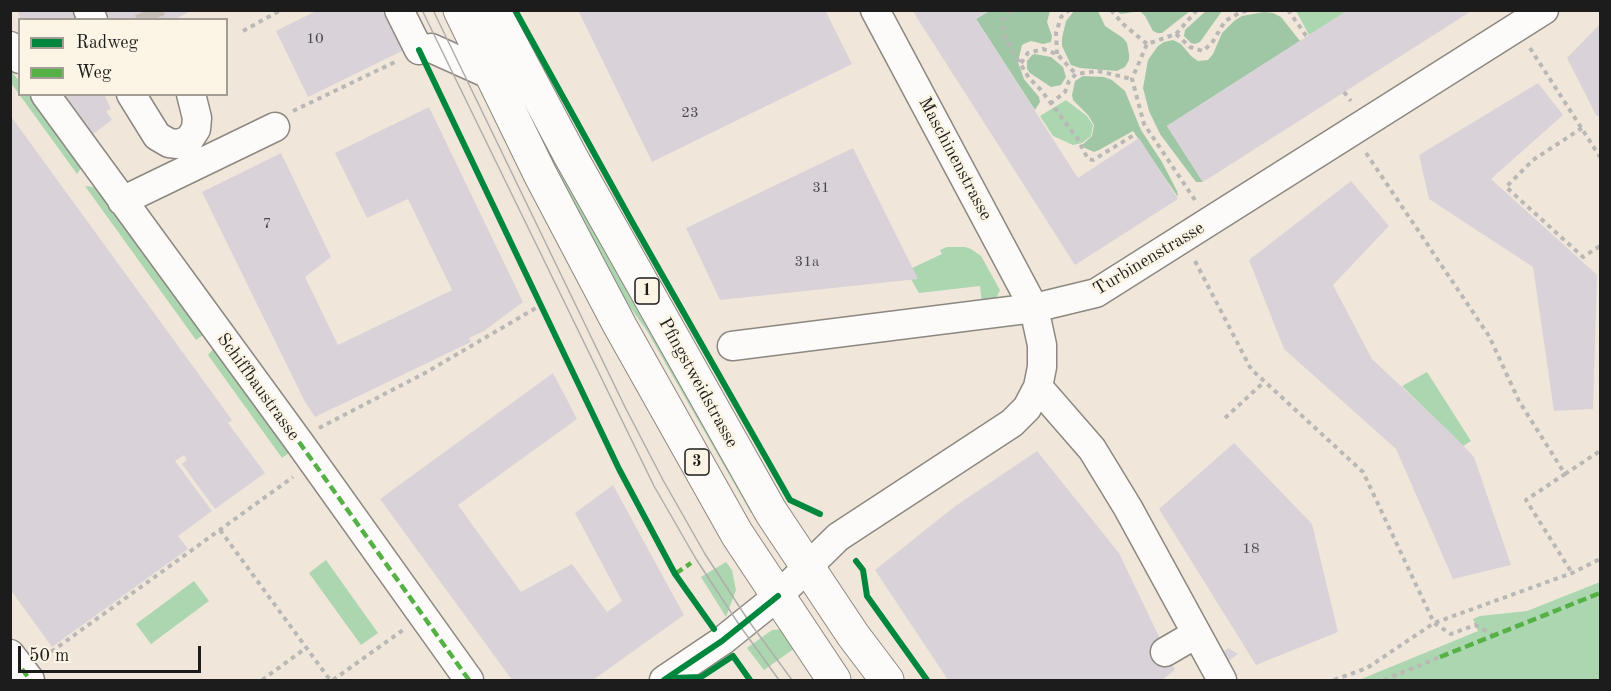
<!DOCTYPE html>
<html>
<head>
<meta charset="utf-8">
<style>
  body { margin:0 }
  #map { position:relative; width:1611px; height:691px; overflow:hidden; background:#f0e7da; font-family:"Old Standard TT",serif }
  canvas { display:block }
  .frame { position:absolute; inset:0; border:12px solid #1c1c1c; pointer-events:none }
  .legend { position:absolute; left:18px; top:18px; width:210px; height:78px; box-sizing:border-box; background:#fcf5e5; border:2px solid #a29e95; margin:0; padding:8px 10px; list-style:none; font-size:18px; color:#1c1c1c }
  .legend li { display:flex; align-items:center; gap:12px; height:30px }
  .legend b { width:30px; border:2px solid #a29e95 }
  .scale { position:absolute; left:18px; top:646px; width:183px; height:27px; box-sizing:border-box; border:3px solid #1c1c1c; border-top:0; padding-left:8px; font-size:18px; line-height:21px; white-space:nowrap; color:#1c1c1c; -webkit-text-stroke:4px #fcf5e5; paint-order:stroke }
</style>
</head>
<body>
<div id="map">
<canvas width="1611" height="691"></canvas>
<div class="frame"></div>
<ul class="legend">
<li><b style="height:8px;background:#00873e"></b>Radweg</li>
<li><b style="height:8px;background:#55b145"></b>Weg</li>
</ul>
<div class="scale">50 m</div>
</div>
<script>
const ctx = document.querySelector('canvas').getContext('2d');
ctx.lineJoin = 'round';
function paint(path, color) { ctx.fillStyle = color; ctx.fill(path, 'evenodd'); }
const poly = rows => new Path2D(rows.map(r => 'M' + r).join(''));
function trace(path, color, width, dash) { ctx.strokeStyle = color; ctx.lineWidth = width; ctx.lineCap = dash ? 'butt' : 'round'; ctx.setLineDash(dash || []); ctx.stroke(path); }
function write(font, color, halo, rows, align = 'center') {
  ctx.font = font + ' "Old Standard TT",serif'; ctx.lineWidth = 5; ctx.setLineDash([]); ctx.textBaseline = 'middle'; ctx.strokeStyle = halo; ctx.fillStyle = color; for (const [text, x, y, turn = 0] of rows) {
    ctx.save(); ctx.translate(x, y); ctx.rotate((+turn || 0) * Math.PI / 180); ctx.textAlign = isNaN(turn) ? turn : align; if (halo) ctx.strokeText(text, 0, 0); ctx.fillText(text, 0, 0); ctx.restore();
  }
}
paint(poly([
  [1296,11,1348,11,1309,35],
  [499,50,756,510,751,513,647,331,603,269,565,199],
  [10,69,19,81,20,94,29,95,82,167,77,174,11,83],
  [1066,100,1087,116,1093,125,1091,136,1082,143,1073,145,1053,136,1040,116],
  [85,186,93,187,98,191,203,335,196,340],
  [947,247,965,247,971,249,981,256,1000,290,996,299,982,304,980,286,919,293,911,279,912,268,942,254,940,250],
  [213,349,284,446,296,448,282,458,208,355],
  [1427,372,1471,441,1463,446,1402,386],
  [326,560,378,633,361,645,309,573],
  [726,562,732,570,736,590,726,617,701,577],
  [194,581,209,601,151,644,136,624],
  [1600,582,1600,680,1359,680,1478,631,1473,619,1480,616,1527,611],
  [783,629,795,648,764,670,747,648,772,630]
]), '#abd6b0');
paint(poly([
  [1207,10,1222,11,1200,42,1195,44,1191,43,1184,36,1185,30],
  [989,11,1050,11,1047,22,1052,36,1051,42,1043,44,1031,41,1026,43,1022,45,1018,62,1024,79,1039,97,1040,102,1035,110,976,19],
  [1074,11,1098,11,1105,26,1123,38,1127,43,1129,54,1129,60,1125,67,1117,71,1080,68,1071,65,1062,46,1062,38,1066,21],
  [1116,11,1190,11,1162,33,1157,33,1153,31,1145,16,1140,11,1121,14],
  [1264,12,1273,13,1281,17,1300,41,1167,126,1203,182,1196,182,1160,134,1149,111,1143,88,1148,60,1158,46,1164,42,1173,40,1181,44,1191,56,1198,61,1208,60,1213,54,1222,33,1234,21,1242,16],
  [1035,54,1051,57,1063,67,1066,77,1061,85,1051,87,1030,73,1027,69,1027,61,1032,55],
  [1083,76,1104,77,1112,80,1125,91,1141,130,1162,162,1177,191,1178,197,1133,131,1099,150,1094,152,1085,148,1082,145,1092,136,1094,125,1088,115,1073,100,1072,95,1075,81]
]), '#a0c7a5');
paint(poly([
  [17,10,78,10,82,20,21,20],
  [97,10,192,10,174,20,101,20],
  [318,10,382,10,402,51,308,97,276,31],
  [578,10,825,10,852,64,652,162],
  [912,10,989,10,976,19,1078,178,1139,138,1178,199,1075,265],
  [1348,10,1473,10,1203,182,1167,126],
  [1600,24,1600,117,1596,115,1567,58],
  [1538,83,1563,115,1491,179,1597,275,1593,409,1554,411,1533,267,1429,199,1419,155],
  [64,94,104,94,111,109,106,111,112,120,93,134],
  [429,107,523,302,484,331,469,338,471,342,315,417,305,402,202,192,281,153,331,257,305,277,338,345,452,290,408,199,367,218,335,153],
  [10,115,232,420,228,423,265,473,215,509,182,464,187,460,184,455,175,461,212,511,178,536,188,549,52,647,10,589],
  [853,148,918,279,720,300,686,228],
  [1351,181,1389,226,1333,285,1372,359,1453,435,1474,457,1511,565,1453,579,1396,449,1284,349,1249,260],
  [553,373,577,419,458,505,521,592,572,564,607,612,622,601,575,513,613,485,684,615,593,680,512,680,380,499],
  [1234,443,1312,524,1338,632,1256,665,1159,509],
  [1037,451,1119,553,1175,670,1162,680,948,680,875,570,954,507],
  [1228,648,1238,654,1225,664,1221,654]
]), '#d9d3d9');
trace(poly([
  [148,10,152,20]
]), '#c6beb4', 28, [28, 14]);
const minor = poly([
  [88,10,93,20],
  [399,10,419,50,431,48,491,75],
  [10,46,20,59],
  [45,94,299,442,469,680],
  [131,94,157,136,169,143,178,144,189,140,196,129,197,118,191,94],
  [122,201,275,127],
  [732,346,1034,308,1096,293,1544,10],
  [1038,387,1092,449,1128,508,1222,680],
  [1165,652,1196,634],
  [10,654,30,680],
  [664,680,722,641,778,596,838,537,1012,423,1027,408,1038,387,1042,367,1042,345,1034,308,875,10]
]);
const major = poly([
  [460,10,540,174,620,326,737,534,834,680],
  [493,10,571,157,771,512,853,635,887,680]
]);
trace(minor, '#8c8881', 31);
trace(major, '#8c8881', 35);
trace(poly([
  [1010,10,1003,20,1003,35,1029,78,1041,90,1077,138,1088,159,1093,160,1134,135],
  [1111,10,1123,24,1147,44],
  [1288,10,1307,37],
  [243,31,281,10],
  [1176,34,1190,47,1203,51,1212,43,1225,21,1241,12,1250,10],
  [1530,48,1600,157],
  [1057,54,1056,33,1061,17,1069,10],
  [1021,63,1028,53,1043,49,1057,54,1076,74],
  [1344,92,1351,101],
  [1050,104,1065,92,1069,81,1076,74,1098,71,1132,79],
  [293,111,397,61],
  [1582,128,1533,160,1506,187,1583,257,1600,246],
  [1366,153,1489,336,1519,401,1565,474,1526,500,1572,573],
  [1195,200,1144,124,1132,79,1147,44,1176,34,1197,10],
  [1195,261,1251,369,1363,472,1434,623,1451,634,1475,625,1494,635],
  [1225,418,1264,382],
  [319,428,425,373,541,305],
  [1565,474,1600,451],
  [220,530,330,680],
  [44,657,293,477],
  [262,680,306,648],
  [333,680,403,630],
  [1334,680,1367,668,1434,623,1572,573,1600,559],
  [1384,680,1440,657]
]), '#bab8b6', 4, [4.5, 4.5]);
trace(minor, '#fdfbf9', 28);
trace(major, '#fdfbf9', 33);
trace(poly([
  [422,10,654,486,696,559,740,626,779,680],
  [433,10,625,407,663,480,705,554,748,620,792,680]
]), '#afaeac', 1.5);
trace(poly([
  [299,442,469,680],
  [675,574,691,563],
  [1440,657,1600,593],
  [22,669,30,680]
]), '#55b145', 4.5, [9, 4.5]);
trace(poly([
  [515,10,631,220,790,500,820,514],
  [419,50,619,469,675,574,714,629],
  [856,561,863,570,867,596,927,680],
  [672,678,701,677,733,656,750,680],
  [664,680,722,641,778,596]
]), '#00873e', 6);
write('15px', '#4b4a4b', null, [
  ["10",315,39],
  ["23",690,113],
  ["31",821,188],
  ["7",267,224],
  ["31a",807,262],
  ["18",1251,549]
]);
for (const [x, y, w] of [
  [647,291,24],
  [697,462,24]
]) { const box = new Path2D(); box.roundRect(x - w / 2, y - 13, w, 26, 4.5); ctx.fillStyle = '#fcf5e5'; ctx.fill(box); trace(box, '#1c1c1c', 1.5); }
write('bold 16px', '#1c1c1c', null, [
  ["1",647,291],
  ["3",697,462]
]);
write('18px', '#1c1c1c', '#fcf5e5', [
  ["Maschinenstrasse",955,159,62],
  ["Turbinenstrasse",1149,259,-31],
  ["Pfingstweidstrasse",698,383,61],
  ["Schiffbaustrasse",258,387,54]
]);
</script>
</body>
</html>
